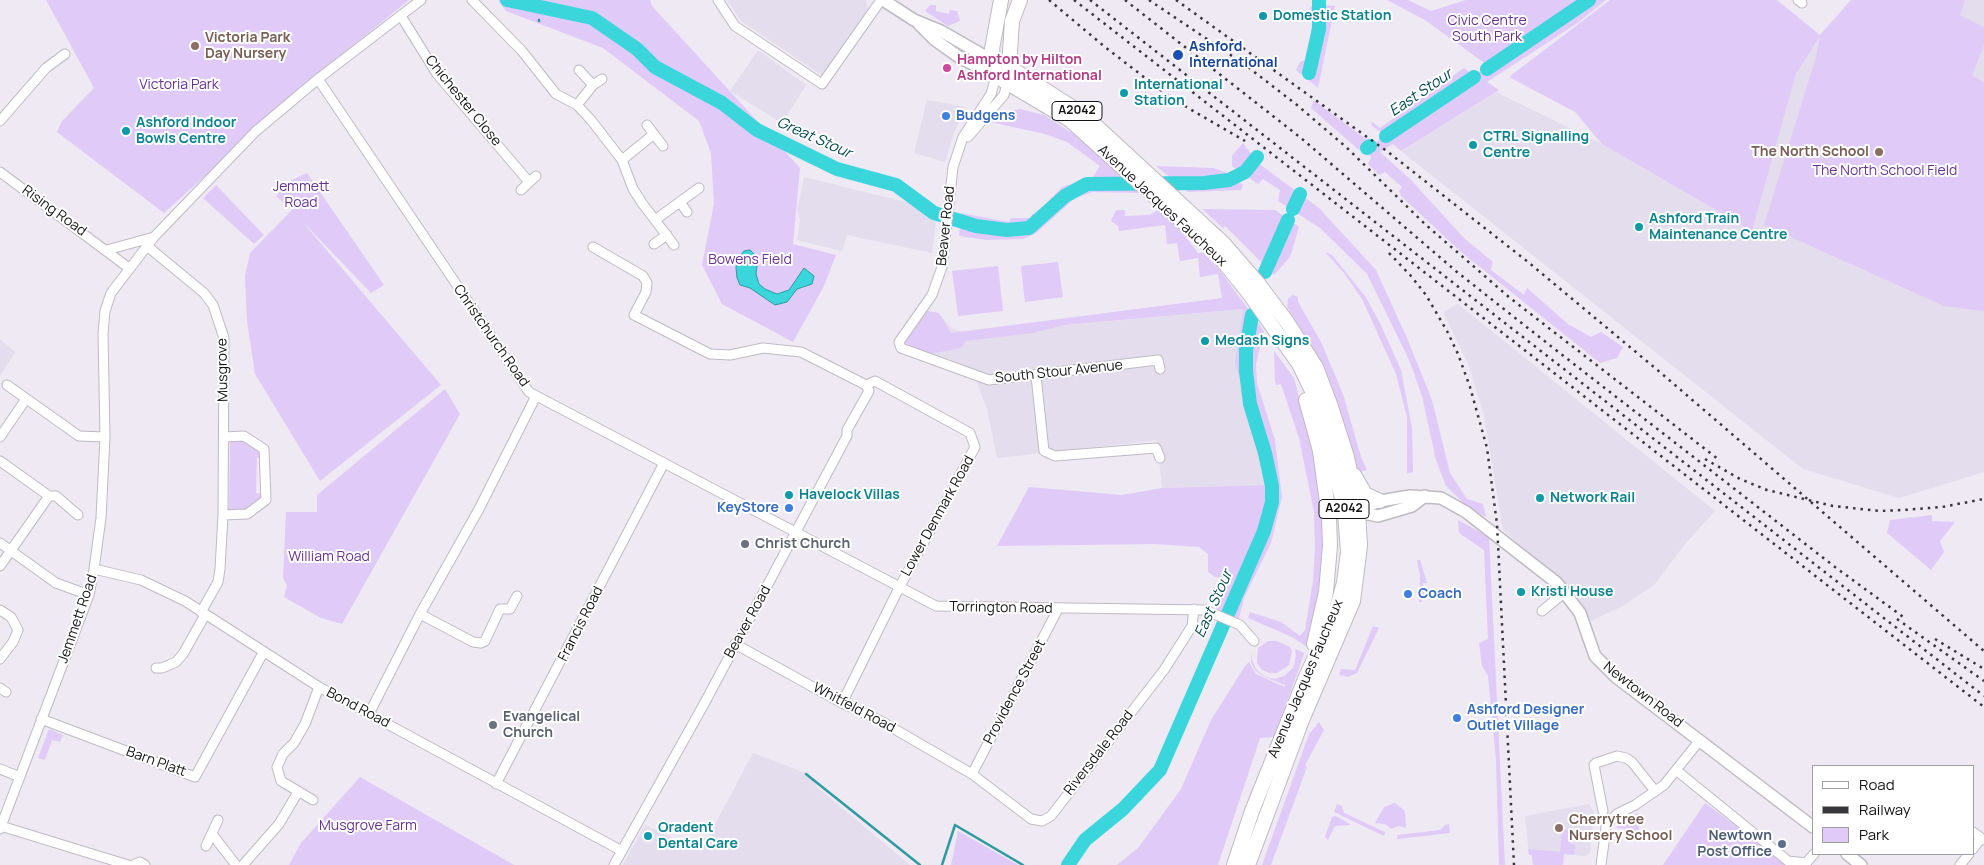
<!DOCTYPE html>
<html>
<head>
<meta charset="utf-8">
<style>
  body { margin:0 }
  #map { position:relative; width:1984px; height:865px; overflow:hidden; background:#eee9f3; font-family:Manrope,sans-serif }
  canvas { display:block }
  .legend { position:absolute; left:1812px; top:765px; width:162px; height:90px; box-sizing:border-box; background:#fff; border:1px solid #a1a0a1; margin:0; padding:6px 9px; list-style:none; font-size:15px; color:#131215 }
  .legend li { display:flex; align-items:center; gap:10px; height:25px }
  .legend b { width:25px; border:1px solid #a1a0a1 }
</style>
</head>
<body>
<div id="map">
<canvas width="1984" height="865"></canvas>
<ul class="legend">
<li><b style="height:6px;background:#fff"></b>Road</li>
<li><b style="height:6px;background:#37363a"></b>Railway</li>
<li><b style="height:14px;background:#e0caf7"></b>Park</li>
</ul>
</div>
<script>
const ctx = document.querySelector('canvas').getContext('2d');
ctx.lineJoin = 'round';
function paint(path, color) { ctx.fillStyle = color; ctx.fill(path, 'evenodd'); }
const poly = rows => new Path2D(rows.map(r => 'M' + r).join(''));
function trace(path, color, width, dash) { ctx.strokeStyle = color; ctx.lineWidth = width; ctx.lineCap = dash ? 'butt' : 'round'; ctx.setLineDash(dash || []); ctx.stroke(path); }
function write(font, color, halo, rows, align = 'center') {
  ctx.font = font + ' Manrope,sans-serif'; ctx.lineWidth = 4; ctx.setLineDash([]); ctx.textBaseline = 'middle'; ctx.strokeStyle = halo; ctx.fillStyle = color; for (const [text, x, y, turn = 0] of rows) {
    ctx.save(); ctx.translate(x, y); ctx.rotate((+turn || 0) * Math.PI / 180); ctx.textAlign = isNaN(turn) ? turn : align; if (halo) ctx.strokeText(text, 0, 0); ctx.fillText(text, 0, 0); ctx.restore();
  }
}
paint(poly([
  [727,0,866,0,868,9,823,76,741,21],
  [1851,0,1984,0,1984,472,1899,498,1803,469,1401,151,1496,92,1602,144,1752,231,1796,74,1820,35],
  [758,50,806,85,782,123,730,91],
  [927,100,966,107,954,133,945,162,914,153],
  [804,177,914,204,936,222,932,253,847,235,842,251,797,240,800,220,797,211],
  [1458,304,1715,511,1686,543,1654,585,1623,606,1591,621,1571,589,1503,530,1484,416,1469,366,1443,312],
  [1243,309,1235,362,1266,485,1162,488,1157,440,997,458,987,409,977,383,985,374,910,344,931,313,942,317,952,329,971,334],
  [0,339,15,352,0,376],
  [753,753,808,774,818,788,910,865,623,865,645,825,701,851],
  [1589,804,1594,812,1590,853,1585,856,1564,854,1563,865,1533,865,1532,855,1529,855,1525,816]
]), '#e4dded');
paint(poly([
  [46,0,409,0,320,72,164,213,57,132,62,121,94,88],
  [498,0,650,0,652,6,800,168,793,244,836,255,824,286,793,342,722,304,702,265,714,204,711,153,699,121,603,48,506,11],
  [1387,0,1408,0,1431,11,1466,0,1578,0,1487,65,1425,20],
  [1586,0,1606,0,1576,24,1487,82,1499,90,1401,151,1393,144,1380,152,1411,180,1464,238,1493,262,1491,270,1524,295,1527,288,1568,324,1591,337,1601,332,1623,347,1617,358,1600,363,1460,251,1401,196,1399,191,1402,187,1385,172,1379,175,1368,164,1371,158,1367,148],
  [1610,0,1777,0,1820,35,1851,0,1965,0,1960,15,1984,27,1984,45,1972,76,1984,82,1984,311,1944,306,1764,225,1816,57,1820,36,1796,74,1752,231,1602,144,1575,112,1509,77],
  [930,5,936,5,936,11,949,14,950,10,957,11,960,21,948,26,925,11],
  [1313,5,1335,6,1318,88,1296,70,1300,62,1305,60,1310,40,1313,15,1310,8],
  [1464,68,1473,75,1384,135,1371,125,1372,122,1380,128],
  [1314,100,1328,111,1370,142,1359,150,1311,108],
  [1020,109,1044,115,1086,142,1140,193,1093,192,1075,198,1036,233,1024,239,987,240,959,236,961,213,1009,222,1011,218,1031,218,1032,214,1036,214,1062,187,1093,177,1100,166,1067,142,1045,134,986,121,1001,113],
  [1243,143,1258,163,1319,208,1376,270,1407,338,1432,400,1450,473,1467,499,1483,504,1486,517,1469,508,1446,486,1436,460,1422,396,1410,362,1367,274,1320,228,1278,201,1280,190,1263,179,1258,184,1232,166,1232,156],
  [1156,166,1213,168,1225,172,1243,185,1241,190,1188,192],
  [307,173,384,285,371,293,301,220,441,385,320,481,255,374,247,321,245,276,250,253,292,210,276,196,292,180],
  [216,185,264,235,254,244,203,198],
  [1202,209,1275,210,1299,227,1290,257,1274,275,1225,226,1223,228],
  [1116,210,1125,210,1125,216,1150,215,1158,210,1178,227,1198,253,1204,253,1218,268,1264,331,1256,364,1257,383,1275,440,1282,497,1271,543,1244,598,1238,622,1217,610,1215,605,1222,578,1215,577,1208,572,1208,554,1199,547,1154,544,997,546,1029,487,1122,495,1162,488,1266,485,1235,362,1243,309,1065,325,1033,333,966,341,961,348,930,354,905,343,923,314,928,311,939,313,951,333,1222,298,1218,274,1200,277,1198,258,1180,261,1177,243,1167,244,1165,225,1119,231,1118,226,1111,221],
  [1325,252,1332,255,1365,296,1380,323,1401,370,1412,428,1413,472,1407,473,1407,417,1396,374,1362,299,1344,273],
  [1058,262,1063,297,1025,302,1021,266],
  [998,266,1003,311,958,316,952,271],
  [1293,295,1298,297,1298,302,1321,342,1343,394,1361,457,1367,470,1357,473,1312,350,1287,307,1288,299],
  [1274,351,1294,378,1320,481,1326,538,1322,601,1311,640,1307,647,1292,637,1248,618,1250,612,1281,622,1300,636,1305,630,1313,581,1315,548,1314,512,1299,438,1281,384,1276,385,1275,381],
  [445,389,460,414,342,624,321,618,284,597,287,586,283,578,286,512,317,512,317,495],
  [230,440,243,440,259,449,263,457,257,458,256,493,263,494,262,500,242,513,229,512],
  [1932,515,1932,521,1955,522,1940,541,1944,552,1931,570,1887,533,1890,520],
  [1458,520,1489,537,1505,865,1499,865,1496,760,1488,676,1482,666,1479,643,1488,639,1484,550,1459,533],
  [1417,560,1420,560,1427,583,1423,583,1423,592,1430,591,1432,600,1429,600,1429,596,1422,596,1422,602,1419,602,1420,576],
  [1373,626,1379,628,1357,673,1348,677,1339,675,1341,669,1355,670],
  [1268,641,1277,641,1290,647,1292,651,1289,665,1277,673,1269,673,1262,670,1257,663,1258,648],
  [1295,649,1304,653,1297,674,1274,737,1260,738,1218,865,1117,865,1138,848,1181,789,1211,720,1245,666,1249,662,1256,674,1285,687,1285,685,1263,676,1255,670,1251,662,1252,651,1252,660,1256,669,1264,676,1274,679,1284,676,1293,668,1296,656],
  [1319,722,1324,730,1305,765,1307,767,1271,865,1262,865,1309,734],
  [49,729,63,735,60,742,52,740,45,760,38,758],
  [360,777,514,865,289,865,301,843],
  [1395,803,1405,811,1406,828,1399,826,1391,829,1385,824,1375,823,1384,807],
  [1705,803,1788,865,1663,865],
  [1337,804,1342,806,1344,813,1385,832,1384,836,1334,812],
  [1638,813,1639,833,1629,829,1616,828,1622,820],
  [1336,816,1351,825,1335,826,1328,840,1325,837,1332,817],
  [1449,824,1450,833,1397,839,1398,835,1440,830,1445,825],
  [1562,830,1570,830,1570,844,1575,844,1574,855,1564,854,1563,865,1533,865,1532,855,1529,855,1528,849,1560,852],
  [958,831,1018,865,951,865]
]), '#e0caf7');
const water = poly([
  [750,250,758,258,756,274,759,284,765,289,777,294,789,290,804,268,814,276,812,284,797,289,787,302,775,305,750,288,740,285,737,278,736,267,738,259,744,251,750,250]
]);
paint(water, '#3ad6dc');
trace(water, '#2e9ba0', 1);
trace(poly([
  [541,10,541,6],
  [539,21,539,20],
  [806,774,920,865],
  [942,865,955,825,1023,865]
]), '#2e9ba0', 2.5);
trace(poly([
  [507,0,592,18,637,49,655,67,722,103,757,130,837,169,896,185,934,213,976,226,1007,230,1029,228,1065,196,1087,184,1204,183,1229,180,1245,172,1257,157],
  [1487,69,1589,0],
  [1309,73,1319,29,1319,0],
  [1386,136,1474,77],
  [1367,148,1370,146],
  [1293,209,1300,194],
  [1265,272,1288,220],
  [1068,865,1085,840,1123,809,1160,770,1264,531,1272,502,1272,486,1265,453,1250,404,1246,371,1246,350,1252,315]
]), '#3ad6dc', 14);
const street = poly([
  [472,0,522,51,556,94,577,105,591,120,622,160,633,189,642,203,674,245],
  [718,0,735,26,822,84,881,0],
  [1798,0,1802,3],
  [401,16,437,74,529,182],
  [579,70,593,85],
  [996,76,991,94,963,137,953,167,942,267,932,295,899,342,901,348,989,380,1158,360,1160,369],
  [318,79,529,392,936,606,1205,610,1240,625,1254,641],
  [577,105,593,85,602,79],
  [0,121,46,68,65,54],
  [647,125,663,146],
  [968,137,1004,95,1008,79],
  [622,160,654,134],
  [0,172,129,268],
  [521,190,536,176],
  [680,202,687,212],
  [655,220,699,188],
  [654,244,667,235],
  [147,246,204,293,213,305,224,338,223,515,220,569,218,582,201,612],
  [593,247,643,276,647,283,646,292,634,315,710,354,730,355,763,348,801,352,866,385],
  [107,250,154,237],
  [1036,376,1044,451,1055,456,1156,448,1160,458],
  [7,385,79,436,105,437],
  [0,437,26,399],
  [0,461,49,496,0,566],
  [49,496,56,496,78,515],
  [223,515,247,514,266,500,264,449,244,436,224,437],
  [0,543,56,583,89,595],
  [94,569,141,580,185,601,319,687,622,851],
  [0,610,11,617,18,630,13,642,0,659],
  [1542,611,1564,593],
  [420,614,473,642,481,643,485,641,500,609,510,609,517,596],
  [735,644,842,703,879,720,972,774,1031,819,1042,821,1051,816,1164,670,1192,626,1194,609],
  [156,668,162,668,176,662,183,654,205,615],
  [0,688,6,692],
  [842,703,899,588,975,447,970,433,875,381,866,385],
  [369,714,420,614,479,509,536,396],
  [41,719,195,777,263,653],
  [0,769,20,777],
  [1676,770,1788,861,1806,863,1814,854],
  [972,774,1058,609],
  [496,784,664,463],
  [313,800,281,781,277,767,283,754,294,743,305,724,319,687],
  [1603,811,1594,765,1596,763,1617,756,1626,758,1632,762,1655,791],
  [1,826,128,865],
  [0,829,89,595,94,569,101,518,105,437,103,333,105,311,111,293,154,237,255,132,318,79,421,0],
  [1973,832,1984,840],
  [212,834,236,865],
  [206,846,218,820],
  [1973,849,1981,838],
  [133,865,140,862,145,865],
  [243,865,279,824,298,792],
  [614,865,704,704,847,436,847,430,869,391,866,385],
  [1601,865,1606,827,1610,821,1617,814,1635,805,1664,785,1700,740],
  [1960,865,1969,854]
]);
const secondary = poly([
  [883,0,914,20,941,31,981,54,999,62],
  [919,24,935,40,959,57,996,76],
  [1351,512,1380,501,1410,496,1441,498,1466,512,1557,583,1580,613,1595,656,1616,677,1813,827],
  [1358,512,1378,516,1412,506,1425,496],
  [1847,854,1861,865]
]);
const primary = poly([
  [1001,0,992,49,996,76,1070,120,1214,250,1248,292,1299,364,1314,395,1331,450,1345,513,1348,552,1344,583,1336,611,1305,679,1252,811,1234,865],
  [1020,0,1012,21,1009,67,1084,115,1224,244,1257,282,1287,322,1316,367,1330,404,1347,457,1358,512,1360,546,1353,601,1302,720,1248,865],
  [1306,400,1320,451,1329,517,1330,546,1326,592,1314,644],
  [1354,475,1365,494,1380,501]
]);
trace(street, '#bebac3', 11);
trace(secondary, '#bebac3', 14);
trace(primary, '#bebac3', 16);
trace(street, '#fff', 9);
trace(secondary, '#fff', 11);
trace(primary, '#fff', 14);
trace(poly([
  [1049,0,1105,47,1171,98,1245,141],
  [1074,0,1984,707],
  [1090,0,1984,696],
  [1125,0,1301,138,1457,272,1552,347,1835,567,1906,619],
  [1149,0,1244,64,1297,105,1346,147,1426,225,1510,298,1718,459],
  [1176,0,1388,152,1528,262,1661,373,1984,651],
  [1389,253,1411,276,1426,295,1447,331,1458,354,1470,387,1487,448,1497,524,1514,865],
  [1705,459,1740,479,1767,490,1833,506,1880,511,1903,510,1942,507,1984,499],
  [1897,619,1984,681],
  [1935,639,1984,669]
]), '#37363a', 2.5, [2.5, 5]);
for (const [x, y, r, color] of [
  [1263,16,5,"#0f9aa8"],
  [195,46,5,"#8d6e63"],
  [1178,55,6,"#1a4fb4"],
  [947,68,5,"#d1479c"],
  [1124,93,5,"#0f9aa8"],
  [946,116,5,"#3f7fe0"],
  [126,131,5,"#0f9aa8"],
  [1473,145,5,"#0f9aa8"],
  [1879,152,5,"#8d6e63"],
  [1639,227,5,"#0f9aa8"],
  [1205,341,5,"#0f9aa8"],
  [789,495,5,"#0f9aa8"],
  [1540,498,5,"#0f9aa8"],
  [789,508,5,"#3f7fe0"],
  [745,544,5,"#6b7280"],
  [1521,592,5,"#0f9aa8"],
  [1408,594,5,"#3f7fe0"],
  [1457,718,5,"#3f7fe0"],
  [493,725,5,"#6b7280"],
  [1559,828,5,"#8d6e63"],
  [648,836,5,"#0f9aa8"],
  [1782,844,5,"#5c6f8a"]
]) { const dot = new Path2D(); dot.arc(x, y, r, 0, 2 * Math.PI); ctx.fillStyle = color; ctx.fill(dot); trace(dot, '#fff', 2); }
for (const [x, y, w] of [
  [1077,111,50],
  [1344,509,50]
]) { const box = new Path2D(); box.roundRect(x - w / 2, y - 9.5, w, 19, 4); ctx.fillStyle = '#fff'; ctx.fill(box); trace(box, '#131215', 1); }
write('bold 12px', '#131215', null, [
  ["A2042",1077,111],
  ["A2042",1344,509]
]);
write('bold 14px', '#0d838f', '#fff', [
  ["Domestic Station",1273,16],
  ["International",1134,85],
  ["Station",1134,101],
  ["Ashford Indoor",136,123],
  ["Bowls Centre",136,139],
  ["CTRL Signalling",1483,137],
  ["Centre",1483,153],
  ["Ashford Train",1649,219],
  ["Maintenance Centre",1649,235],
  ["Medash Signs",1215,341],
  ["Havelock Villas",799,495],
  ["Network Rail",1550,498],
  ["Kristi House",1531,592],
  ["Oradent",658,828],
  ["Dental Care",658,844]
], 'left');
write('14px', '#673191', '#fff', [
  ["Civic Centre",1487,21],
  ["South Park",1487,37],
  ["Victoria Park",179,85],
  ["The North School Field",1885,171],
  ["Jemmett",301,187],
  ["Road",301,203],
  ["Bowens Field",750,260],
  ["William Road",329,557],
  ["Musgrove Farm",368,826]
]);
write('bold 14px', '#785e54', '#fff', [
  ["Victoria Park",205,38],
  ["Day Nursery",205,54],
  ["The North School",1869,152,"right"],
  ["Cherrytree",1569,820],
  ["Nursery School",1569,836]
], 'left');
write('bold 14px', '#164399', '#fff', [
  ["Ashford",1189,47],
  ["International",1189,63]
], 'left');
write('bold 14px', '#b23c85', '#fff', [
  ["Hampton by Hilton",957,60],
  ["Ashford International",957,76]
], 'left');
write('14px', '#131215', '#fff', [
  ["Chichester Close",463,101,51],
  ["Avenue Jacques Faucheux",1162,206,43],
  ["Rising Road",54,211,36],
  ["Beaver Road",946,226,-84],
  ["Christchurch Road",491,336,55],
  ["Musgrove",223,370,-91],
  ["South Stour Avenue",1059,372,-6],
  ["Lower Denmark Road",938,516,-61],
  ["Torrington Road",1001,608,1],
  ["Jemmett Road",78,619,-71],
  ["Beaver Road",748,622,-61],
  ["Francis Road",581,624,-63],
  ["Avenue Jacques Faucheux",1306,679,-67],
  ["Providence Street",1015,692,-62],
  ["Newtown Road",1643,695,38],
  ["Bond Road",358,708,28],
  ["Whitfeld Road",854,708,28],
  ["Riversdale Road",1099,753,-52],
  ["Barn Platt",156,762,20]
]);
write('bold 14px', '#366cbe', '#fff', [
  ["Budgens",956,116],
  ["KeyStore",779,508,"right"],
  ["Coach",1418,594],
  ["Ashford Designer",1467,710],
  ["Outlet Village",1467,726]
], 'left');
write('bold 14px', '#5b616d', '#fff', [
  ["Christ Church",755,544],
  ["Evangelical",503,717],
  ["Church",503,733]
], 'left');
write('bold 14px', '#4e5e75', '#fff', [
  ["Newtown",1772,836],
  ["Post Office",1772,852]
], 'right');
write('italic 15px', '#064b4e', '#fff', [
  ["East Stour",1421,93,-34],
  ["Great Stour",814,138,24],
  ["East Stour",1214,604,-66]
]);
</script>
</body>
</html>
